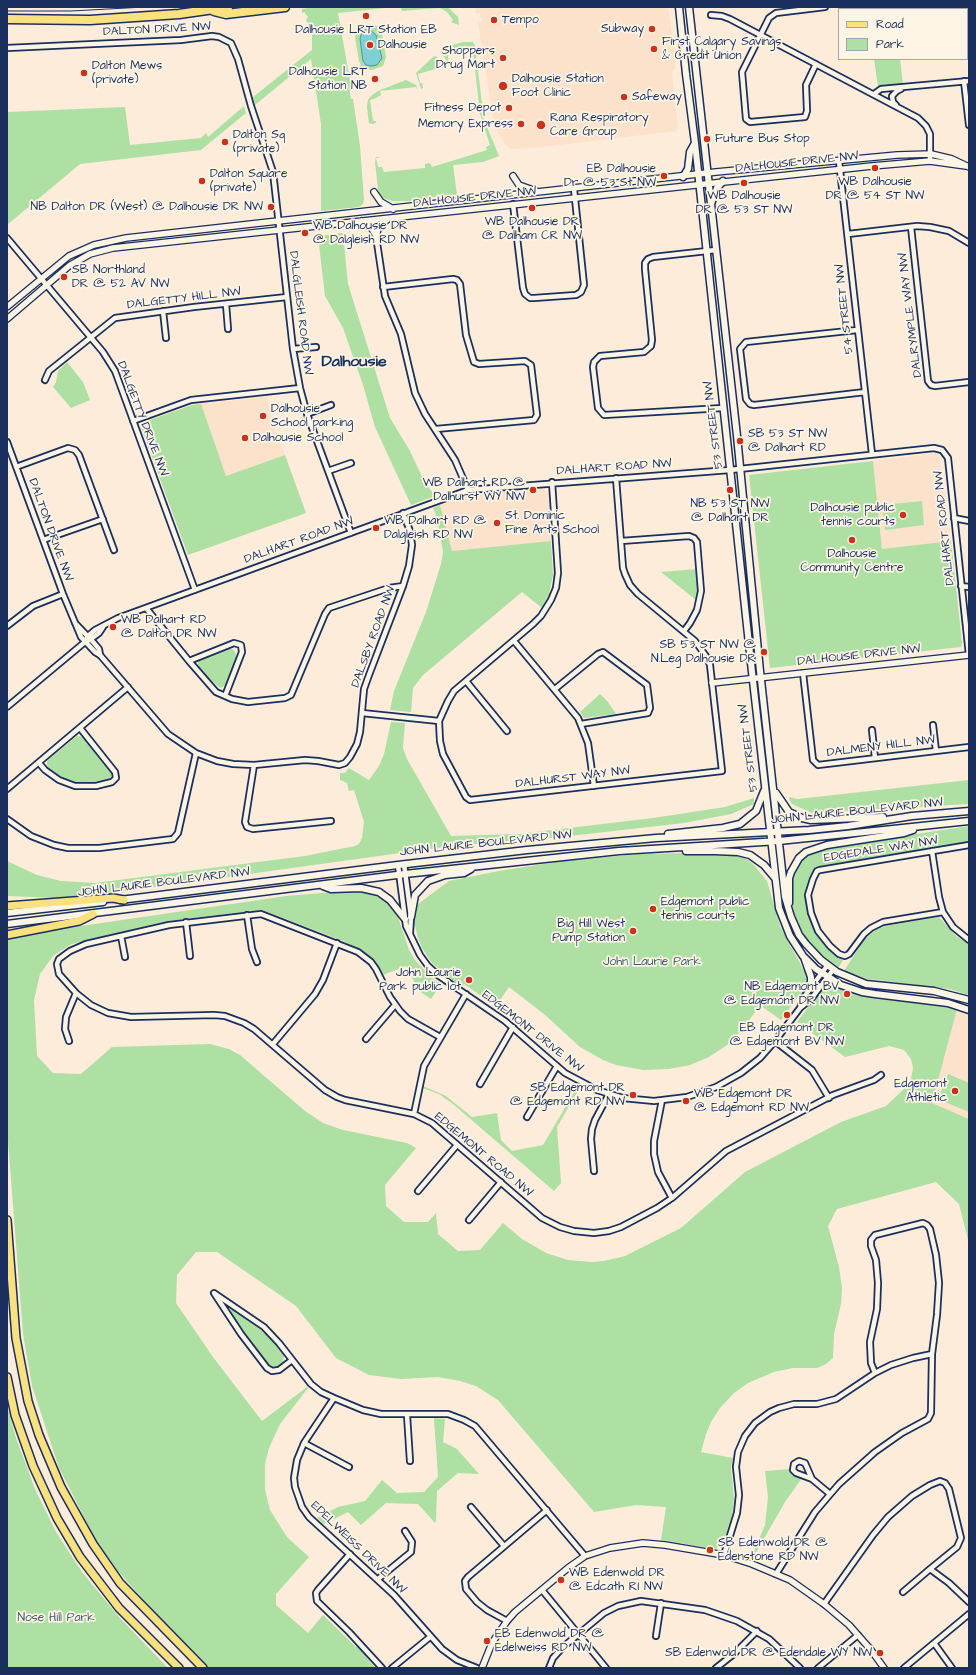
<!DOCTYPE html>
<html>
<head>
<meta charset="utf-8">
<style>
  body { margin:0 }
  #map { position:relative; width:976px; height:1675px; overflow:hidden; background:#fcecd9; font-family:"Architects Daughter",sans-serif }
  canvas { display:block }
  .frame { position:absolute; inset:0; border:8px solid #1b2f5e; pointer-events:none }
  .legend { position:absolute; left:838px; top:8px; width:130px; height:52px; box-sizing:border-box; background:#fcf5e5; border:1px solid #a2a6af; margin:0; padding:5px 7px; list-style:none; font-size:12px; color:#1b2f5e }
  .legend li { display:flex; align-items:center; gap:8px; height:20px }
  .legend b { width:20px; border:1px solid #a2a6af }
</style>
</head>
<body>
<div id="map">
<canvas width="976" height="1675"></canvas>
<div class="frame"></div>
<ul class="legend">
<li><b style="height:5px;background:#fae180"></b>Road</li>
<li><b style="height:11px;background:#ade0a2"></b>Park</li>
</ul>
</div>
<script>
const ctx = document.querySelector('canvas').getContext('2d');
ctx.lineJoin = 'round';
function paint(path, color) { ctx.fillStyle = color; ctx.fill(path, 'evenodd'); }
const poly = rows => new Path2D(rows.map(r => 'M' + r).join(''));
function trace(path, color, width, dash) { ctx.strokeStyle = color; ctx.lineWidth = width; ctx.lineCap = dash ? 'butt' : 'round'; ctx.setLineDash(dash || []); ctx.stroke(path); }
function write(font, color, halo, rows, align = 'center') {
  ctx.font = font + ' "Architects Daughter",sans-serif'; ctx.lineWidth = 3.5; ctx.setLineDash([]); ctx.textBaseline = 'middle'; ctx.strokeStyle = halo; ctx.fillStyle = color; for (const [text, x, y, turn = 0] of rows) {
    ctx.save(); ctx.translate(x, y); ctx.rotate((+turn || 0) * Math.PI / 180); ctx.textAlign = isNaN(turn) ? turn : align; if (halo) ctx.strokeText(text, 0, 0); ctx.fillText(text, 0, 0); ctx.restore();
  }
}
paint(poly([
  [475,7,668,7,675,53,675,69,672,72,678,128,676,131,542,147,511,149,504,143,496,129,493,117,478,23,482,22,480,13,476,13],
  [267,397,274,427,285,455,226,476,201,404],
  [939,453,951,541,882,549,873,461],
  [543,489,548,494,551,541,452,551,440,505,463,496,476,494],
  [957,1009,969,1015,969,1119,932,1103]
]), '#fce1cb');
paint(poly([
  [314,7,395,7,338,13,350,80,350,94,351,99,353,99,360,146,364,200,363,204,359,207,321,211,321,124,311,59,255,105,253,97,312,50,312,30,306,20,308,17,304,12,302,13,302,9],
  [401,7,448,7,458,17,459,25,451,22,453,20,447,12,440,8,402,11],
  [365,24,373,24,380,28,382,33,386,57,383,66,372,70,365,69,361,66,359,61,355,38,356,30,360,26],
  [463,42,473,42,475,46,484,120,499,156,483,162,453,165,457,195,433,197,421,201,392,201,383,198,379,194,378,189,375,162,376,157,381,157,376,158,378,167,382,167,384,172,425,168,425,164,430,163,432,167,487,150,486,147,490,145,480,114,473,51,468,51,466,46,447,52,449,61,451,65,452,64,452,67,440,52,442,50,448,46],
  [436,56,445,69,444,70,442,67,418,74,420,83,422,83,423,88,421,89,416,73,433,57],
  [874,59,900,59,903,84,878,87],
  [406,80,416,85,418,90,416,87,380,91,381,95,374,99,370,100,373,121,376,121,376,123,372,124,369,123,367,107,368,100,371,96,378,91],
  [244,106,246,113,201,150,80,164,7,225,7,112,125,107,130,145,201,138,206,133,208,137],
  [343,233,348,284,390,418,410,451,424,481,435,496,411,505,375,427,363,385,343,328,325,296,318,236],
  [67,362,83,382,90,400,71,408,53,387,56,382,58,371],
  [201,404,226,476,285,455,306,513,188,555,141,427,144,422,192,405],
  [873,461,882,549,951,541,962,643,961,647,770,668,749,475],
  [922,501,924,525,885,530,882,505],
  [440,505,452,551,551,541,553,575,549,594,542,608,522,592,423,675,413,688,411,712,390,710,394,691,426,612,441,564,443,552,437,518,433,508],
  [697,569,698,586,696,600,661,572],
  [229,648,234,650,237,657,226,685,220,688,212,681,199,667,198,662,201,659],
  [600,694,608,702,616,714,584,718,580,712],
  [391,722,405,723,403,748,407,759,451,836,518,834,653,818,725,807,754,798,754,804,731,814,684,823,552,838,451,846,90,896,56,898,7,896,7,861,37,875,61,881,95,883,305,856,355,846,359,844,362,838,364,822,354,790,349,791,347,783,340,780,340,773,345,773,349,768,369,780,379,766,384,754],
  [77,736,83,737,111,771,112,774,109,780,87,783,77,783,59,776,47,766,47,761],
  [969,780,969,804,812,813,792,804,789,799,790,797,797,799,825,796],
  [969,826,969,843,817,867,813,871,806,890,806,901,808,916,820,939,830,950,843,960,838,969,823,959,808,942,798,924,794,914,791,886,794,871,802,858,807,854,817,849],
  [682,853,726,854,743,857,752,863,767,881,780,926,807,976,806,986,781,1020,760,1005,743,1029,727,1045,709,1057,690,1065,669,1069,643,1070,616,1065,603,1060,580,1047,544,1014,509,987,496,1006,464,984,462,987,448,977,432,963,422,948,418,938,413,917,414,907,449,881,499,871,563,861,640,854],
  [358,890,377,894,385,899,396,911,409,950,415,960,431,977,441,984,431,999,419,991,406,966,383,975,375,963,364,953,343,941,262,910,169,921,72,944,54,955,40,974,34,1000,37,1056,53,1073,81,1074,112,1047,210,1044,229,1049,240,1055,305,1111,323,1123,343,1130,407,1143,416,1148,385,1185,386,1206,404,1222,428,1222,436,1213,438,1234,458,1251,480,1250,503,1223,522,1239,546,1253,568,1260,592,1262,604,1261,625,1256,681,1228,745,1172,841,1122,886,1106,907,1086,911,1079,913,1068,911,1059,904,1050,889,1046,845,1057,797,1022,822,989,831,986,850,993,870,997,937,1005,957,1009,932,1103,969,1119,969,1244,959,1204,936,1182,837,1209,828,1226,839,1267,842,1288,841,1304,834,1334,833,1358,826,1364,817,1368,793,1368,774,1372,748,1383,734,1393,720,1408,711,1422,706,1434,701,1452,733,1458,731,1468,734,1499,732,1515,726,1534,720,1545,716,1549,661,1540,666,1507,636,1505,594,1512,498,1400,476,1386,460,1381,438,1377,401,1379,369,1375,336,1358,296,1306,217,1252,196,1252,177,1275,176,1303,213,1357,262,1421,307,1387,308,1388,280,1424,269,1448,265,1464,265,1489,270,1510,287,1537,309,1557,276,1594,276,1605,308,1633,323,1615,356,1647,358,1647,375,1668,209,1668,160,1619,118,1571,98,1544,59,1468,32,1386,23,1334,7,1128,7,938,13,936,286,896],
  [939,917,956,936,969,944,969,995,949,989,868,979,844,971,863,941,874,931,885,926],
  [948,1074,969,1083,969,1112,938,1099],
  [423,1086,446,1096,472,1117,497,1113,501,1140,512,1151,543,1145,576,1089,578,1086,580,1087,557,1127,561,1183,554,1191,453,1104,439,1094,423,1088],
  [232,1309,270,1337,284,1355,283,1363,276,1368,269,1365,245,1333,230,1311],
  [7,1406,16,1438,35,1489,56,1532,82,1572,119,1617,168,1668,7,1668],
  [434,1418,445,1419,443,1442,457,1449,479,1474,458,1473,437,1491,436,1521,435,1523,418,1504,386,1503,361,1525,348,1512,324,1524,317,1518,338,1507,365,1501,382,1480,397,1493,424,1492,438,1477],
  [790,1469,794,1476,802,1478,785,1502,754,1556,752,1556,765,1525,768,1497,765,1471]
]), '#ade0a2');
const water = poly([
  [365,30,370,30,376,35,382,58,377,65,371,66,366,65,363,61,360,39,361,35,365,30]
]);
paint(water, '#7ed0d5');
trace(water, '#5690a5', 1);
const minor = poly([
  [711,15,722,16,730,19,918,118,926,126,930,134,930,161],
  [7,48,181,40,212,36,219,37,231,43,238,59,251,106,273,172,293,349,300,388,307,414,351,533],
  [816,64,806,85,807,111,805,117,750,122,746,119,742,72,769,18,776,13,825,7],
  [964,81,969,125],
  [874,94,881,89,969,81],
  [896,105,893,102,892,96,897,91,901,89],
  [839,161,872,454],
  [513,204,523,288,525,294,530,298,534,298,576,295,581,292,584,285,574,189],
  [911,227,928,381,931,385,935,386,969,382],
  [848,234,917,226,930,227,949,231,969,243],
  [376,236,385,296,401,334,415,393,425,414,455,460,468,490],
  [7,238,103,352,115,371,195,590],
  [716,250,653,257,648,259,645,263,645,269,652,340,651,346,644,352,600,356,594,362,593,367,598,408,604,415,723,408],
  [383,287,453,279,457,280,460,284,466,335,474,362,479,364,525,361,531,365,537,415,534,420,436,429],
  [226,304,228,329],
  [163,311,166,338],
  [857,330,746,342,740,349,746,399,750,404,754,405,865,392],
  [293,349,316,347],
  [45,380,49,371,115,318,194,307,287,297],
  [307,414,331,405],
  [133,421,191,400,300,388],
  [7,442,63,594,81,637,95,652,100,655,168,734,196,753,217,761,233,764,254,765,305,760,318,761,339,765,345,763,350,757,357,744,360,732,364,689,369,675,403,586,409,566,412,545,410,531,403,513],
  [16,467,68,448,75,450,79,455,114,550],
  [328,471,351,463],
  [552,482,558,573,556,588,551,600,541,616,533,624,454,691,448,701,439,721,440,741,443,754,466,797,470,800,722,771,712,683,710,665,706,656,695,641,638,594,630,585,625,574,623,568,616,478],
  [954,518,969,521],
  [43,540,103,519],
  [621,541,689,536,694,538,697,542,701,591,697,610,690,623,684,631],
  [961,586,969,587],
  [146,608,189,661,216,692,232,699,248,702,285,698,291,695,325,614,329,608,389,588,403,586],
  [75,623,94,643,99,649,100,655],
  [7,626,33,606,63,594],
  [514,641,578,718,588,743,594,786],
  [85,642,88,636,95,630,118,618,468,490,730,470,934,448,942,450,948,458,969,655],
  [189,661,234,643,241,645,242,652,225,696],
  [803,673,813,760,818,765,969,747],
  [466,681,507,731],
  [555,689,598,654,603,652,647,685,650,708,648,713,581,724],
  [7,707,85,642,91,639,99,633,103,627],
  [362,713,439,721],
  [933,725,936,751],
  [872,730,875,758],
  [39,763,45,770,59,780,75,786,96,786,112,782,116,778,115,772,80,728],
  [254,765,245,822,247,827,253,829,331,821],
  [7,789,128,687],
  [7,819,31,836,54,845,68,848,99,848,173,839,178,833,196,753],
  [932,851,939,897,943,912,953,927,969,940],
  [404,864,411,917,410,933],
  [398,865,406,926,420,955,428,966,439,976,505,1021,565,1073,597,1090,623,1098,654,1101,687,1097,716,1087,741,1073,760,1058,775,1041,800,1008,804,997,827,966],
  [943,912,883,922,871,928,864,934,849,954,845,956,839,954,830,946,818,931,811,913,808,895,813,879,817,871,820,870,969,845],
  [247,915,252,949,257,962],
  [186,922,190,956],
  [121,936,125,957],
  [800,1008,811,999,833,970],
  [440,1037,408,1019,400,1011,390,997,376,969,371,962,358,952,261,914,169,925,86,944,70,951,59,959,57,964,59,974,76,993,91,1005,108,1013,131,1017,214,1015,225,1016,244,1023,254,1029,325,1090,337,1097,345,1100,414,1114,432,1123,542,1218,560,1227,574,1231,594,1233,609,1231,621,1227,657,1208,672,1198,658,1172,654,1154,654,1141,662,1100],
  [366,1039,395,1005],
  [69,1041,65,1029,66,1017,76,993],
  [775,1041,812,1070,829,1098],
  [273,1044,315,994,323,980,337,943],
  [480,1084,513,1027],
  [414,1114,424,1066,466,994],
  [527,1117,557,1066],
  [594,1171,591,1139,592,1129,595,1120,609,1094],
  [418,1191,457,1145],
  [672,1198,726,1151,833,1095,874,1080,881,1075],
  [469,1220,501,1182],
  [292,1360,279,1370,272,1371,267,1368,241,1334,214,1293,264,1327,279,1343,311,1384,321,1392,334,1398],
  [407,1415,410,1461],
  [304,1443,349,1467],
  [812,1479,805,1463,799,1461,794,1464,793,1470,796,1473,812,1479,830,1494],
  [471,1507,504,1546],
  [350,1554,318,1590,316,1593,317,1601,349,1632,382,1668],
  [724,1555,737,1513,739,1495,736,1467,738,1452,745,1436,755,1423,770,1412,779,1408,794,1404,817,1404,836,1399,875,1373,891,1365,913,1358,932,1354],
  [776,1574,815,1512,839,1484,875,1452,902,1433,928,1419,931,1413,932,1354,937,1315,939,1283,936,1255,930,1229,927,1225,923,1223,875,1235,871,1240,871,1246,876,1260,878,1283,877,1309,870,1342,871,1363,875,1373],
  [378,1579,411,1552,412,1542,405,1531],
  [542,1590,606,1668],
  [903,1592,930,1569],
  [824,1604,873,1535,888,1517,912,1496,930,1485,940,1481,945,1483,949,1489,961,1538,957,1547,930,1569,949,1583,969,1602],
  [507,1621,487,1610,477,1602,466,1589,465,1581,468,1577,547,1510],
  [656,1636,661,1603],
  [934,1643,952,1668],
  [392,1668,430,1637],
  [477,1668,457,1660,442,1649,394,1595,309,1517,302,1507,295,1487,294,1478,297,1460,304,1443,334,1398,363,1410,381,1414,448,1414,464,1420,475,1426,585,1556],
  [549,1668,553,1658,563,1647,604,1613,618,1606,641,1601,705,1610,737,1621,769,1639,800,1668],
  [716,1668,735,1653,757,1631],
  [818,1668,858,1635],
  [904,1668,969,1614]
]);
const tertiary = poly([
  [513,176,519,185,536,191],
  [374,192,381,202,393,209],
  [362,221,371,227,376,236],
  [376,236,379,226,388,219],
  [7,307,69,256,94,245,126,238,716,172,897,155,931,154,952,159,969,167],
  [7,319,69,266,90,254,113,248,872,166,930,161,966,166],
  [712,683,969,655],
  [482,1668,492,1643,507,1621,515,1612,568,1568,585,1556,610,1548,643,1543,665,1545,724,1555,752,1564,790,1580,824,1604,849,1625,871,1650,884,1668]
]);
const secondary = poly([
  [679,7,686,74,695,143,752,672,779,908,790,936,803,956,816,969,841,985,862,992,875,994,948,1003,969,1010],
  [689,7,737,436,760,671,785,897,791,917,799,935,806,944,821,960,837,972,866,984,934,991,969,1000],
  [683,177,688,169,690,152,695,143],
  [711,204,717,188,723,181],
  [776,793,789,812,802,818,811,820,883,817],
  [668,834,723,828,740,824,756,811,764,791],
  [686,851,715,851,738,852,750,855,764,865,775,878],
  [323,886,331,889,361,888,379,892,390,900,405,919],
  [120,900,398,865,527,850,656,838,809,830,848,826,912,816,969,811],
  [789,903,789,878,791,872,799,858,806,852,827,845,904,833,913,830],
  [7,913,103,902],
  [411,917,415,895,428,881,445,875,464,873,471,869],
  [7,924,405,874,619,851,779,841,969,821],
  [804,957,811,977,811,988]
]);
const primary = poly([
  [7,906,113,898,124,900],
  [7,935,79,921,93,914],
  [7,1220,16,1338,28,1401,39,1435,61,1487,93,1544,120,1583,203,1668],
  [7,1377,15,1415,33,1466,57,1518,80,1557,119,1608,179,1668]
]);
const motorway = poly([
  [214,11,226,14,285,7],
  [7,19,90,20,179,14,228,7]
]);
trace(minor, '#1b2f5e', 8);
trace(tertiary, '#1b2f5e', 8);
trace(secondary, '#1b2f5e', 9);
trace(primary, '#1b2f5e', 10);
trace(motorway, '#1b2f5e', 11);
trace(minor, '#fcf5e5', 4.5);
trace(tertiary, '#fcf5e5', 5.5);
trace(secondary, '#fcf5e5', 6);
trace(primary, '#fae180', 7);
trace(motorway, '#fae180', 8);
trace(poly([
  [7,11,71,11,145,7]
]), '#1b2f5e', 1);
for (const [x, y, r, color] of [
  [366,16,4,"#c8321e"],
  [494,20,4,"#c8321e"],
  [652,29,4,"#c8321e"],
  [370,45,4,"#c8321e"],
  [654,49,4,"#c8321e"],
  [503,58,4,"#c8321e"],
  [84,73,4,"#c8321e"],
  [375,79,4,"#c8321e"],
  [503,86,5,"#c8321e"],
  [624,97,4,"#c8321e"],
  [509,108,4,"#c8321e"],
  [521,124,4,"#c8321e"],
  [541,125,5,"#c8321e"],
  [707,139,4,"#c8321e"],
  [225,142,4,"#c8321e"],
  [875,168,4,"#c8321e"],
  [664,176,4,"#c8321e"],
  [202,181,4,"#c8321e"],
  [744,183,4,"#c8321e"],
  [271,207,4,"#c8321e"],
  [532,208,4,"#c8321e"],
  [305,233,4,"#c8321e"],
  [64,277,4,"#c8321e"],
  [263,416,4,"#c8321e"],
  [245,438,4,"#c8321e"],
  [740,441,4,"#c8321e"],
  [533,490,4,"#c8321e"],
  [730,490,4,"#c8321e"],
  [903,515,4,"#c8321e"],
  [497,523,4,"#c8321e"],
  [376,528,4,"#c8321e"],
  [852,540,4,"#c8321e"],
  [113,627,4,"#c8321e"],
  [764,652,4,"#c8321e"],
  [653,909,4,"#c8321e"],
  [633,931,4,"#c8321e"],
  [469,980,4,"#c8321e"],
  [847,994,4,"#c8321e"],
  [787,1015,4,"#c8321e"],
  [955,1091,4,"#c8321e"],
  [633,1095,4,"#c8321e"],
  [686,1101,4,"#c8321e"],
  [710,1550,4,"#c8321e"],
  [561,1580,4,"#c8321e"],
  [487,1641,4,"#c8321e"],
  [880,1653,4,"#c8321e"]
]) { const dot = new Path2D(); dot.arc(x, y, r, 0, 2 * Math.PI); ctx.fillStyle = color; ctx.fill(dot); trace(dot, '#fcf5e5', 1.5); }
write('12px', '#1b2f5e', '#fcf5e5', [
  ["Tempo",502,20],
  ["Subway",644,29,"right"],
  ["Dalhousie LRT Station EB",366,30,"center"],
  ["First Calgary Savings",662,42],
  ["& Credit Union",662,56],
  ["Dalhousie",378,45],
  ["Shoppers",495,51,"right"],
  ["Drug Mart",495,65,"right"],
  ["Dalton Mews",92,66],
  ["(private)",92,80],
  ["Dalhousie LRT",367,72,"right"],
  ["Station NB",367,86,"right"],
  ["Dalhousie Station",512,79],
  ["Foot Clinic",512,93],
  ["Safeway",632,97],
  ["Fitness Depot",501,108,"right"],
  ["Rana Respiratory",550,118],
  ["Care Group",550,132],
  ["Memory Express",513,124,"right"],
  ["Dalton Sq",233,135],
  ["(private)",233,149],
  ["Future Bus Stop",715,139],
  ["EB Dalhousie",656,169,"right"],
  ["Dr @ 53 St NW",656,183,"right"],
  ["Dalton Square",210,174],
  ["(private)",210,188],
  ["WB Dalhousie",875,182,"center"],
  ["DR @ 54 ST NW",875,196,"center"],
  ["WB Dalhousie",744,196,"center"],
  ["DR @ 53 ST NW",744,210,"center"],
  ["NB Dalton DR (West) @ Dalhousie DR NW",263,207,"right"],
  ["WB Dalhousie DR",532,222,"center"],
  ["@ Dalham CR NW",532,236,"center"],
  ["WB Dalhousie DR",313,226],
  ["@ Dalgleish RD NW",313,240],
  ["SB Northland",72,270],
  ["DR @ 52 AV NW",72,284],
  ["Dalhousie",271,409],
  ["School parking",271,423],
  ["SB 53 ST NW",748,434],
  ["@ Dalhart RD",748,448],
  ["Dalhousie School",253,438],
  ["WB Dalhart RD @",525,483,"right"],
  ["Dalhurst WY NW",525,497,"right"],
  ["NB 53 ST NW",730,504,"center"],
  ["@ Dalhart DR",730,518,"center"],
  ["Dalhousie public",895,508,"right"],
  ["tennis courts",895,522,"right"],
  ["St. Dominic",505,516],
  ["Fine Arts School",505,530],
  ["WB Dalhart RD @",384,521],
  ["Dalgleish RD NW",384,535],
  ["Dalhousie",852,554,"center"],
  ["Community Centre",852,568,"center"],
  ["WB Dalhart RD",121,620],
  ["@ Dalton DR NW",121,634],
  ["SB 53 ST NW @",756,645,"right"],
  ["N.Leg Dalhousie DR",756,659,"right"],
  ["Edgemont public",661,902],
  ["tennis courts",661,916],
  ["Big Hill West",625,924,"right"],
  ["Pump Station",625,938,"right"],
  ["John Laurie",461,973,"right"],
  ["Park public lot",461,987,"right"],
  ["NB Edgemont BV",839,987,"right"],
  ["@ Edgemont DR NW",839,1001,"right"],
  ["EB Edgemont DR",787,1028,"center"],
  ["@ Edgemont BV NW",787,1042,"center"],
  ["Edgemont",947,1084,"right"],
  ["Athletic",947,1098,"right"],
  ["SB Edgemont DR",625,1088,"right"],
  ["@ Edgemont RD NW",625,1102,"right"],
  ["WB Edgemont DR",694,1094],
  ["@ Edgemont RD NW",694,1108],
  ["SB Edenwold DR @",718,1543],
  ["Edenstone RD NW",718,1557],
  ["WB Edenwold DR",569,1573],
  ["@ Edcath RI NW",569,1587],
  ["EB Edenwold DR @",495,1634],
  ["Edelweiss RD NW",495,1648],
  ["SB Edenwold DR @ Edendale WY NW",872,1653,"right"]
], 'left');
write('12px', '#1b2f5e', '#fcf5e5', [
  ["DALTON DRIVE NW",157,30,-3],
  ["DALHOUSIE DRIVE NW",797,163,-6],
  ["DALHOUSIE DRIVE NW",475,198,-6],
  ["DALGETTY HILL NW",184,299,-7],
  ["54 STREET NW",845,309,-96],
  ["DALGLEISH ROAD NW",300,313,83],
  ["DALRYMPLE WAY NW",911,315,-97],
  ["DALGETTY DRIVE NW",142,419,69],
  ["53 STREET NW",714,425,-97],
  ["DALHART ROAD NW",614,468,-4],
  ["DALHART ROAD NW",945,528,-96],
  ["DALTON DRIVE NW",50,530,70],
  ["DALHART ROAD NW",299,541,-20],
  ["DALSBY ROAD NW",374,637,-70],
  ["DALHOUSIE DRIVE NW",859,656,-6],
  ["DALMENY HILL NW",881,747,-7],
  ["53 STREET NW",749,748,-97],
  ["DALHURST WAY NW",573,778,-7],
  ["JOHN LAURIE BOULEVARD NW",857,812,-6],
  ["JOHN LAURIE BOULEVARD NW",486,844,-6],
  ["EDGEDALE WAY NW",881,850,-9],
  ["JOHN LAURIE BOULEVARD NW",164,883,-7],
  ["EDGEMONT DRIVE NW",532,1032,38],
  ["EDGEMONT ROAD NW",483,1155,40],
  ["EDELWEISS DRIVE NW",358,1548,44]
]);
write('12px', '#405b6f', '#fcf5e5', [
  ["John Laurie Park",652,962],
  ["Nose Hill Park",56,1618]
]);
write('bold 16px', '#1b2f5e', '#fcf5e5', [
  ["Dalhousie",354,363]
]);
</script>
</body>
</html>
